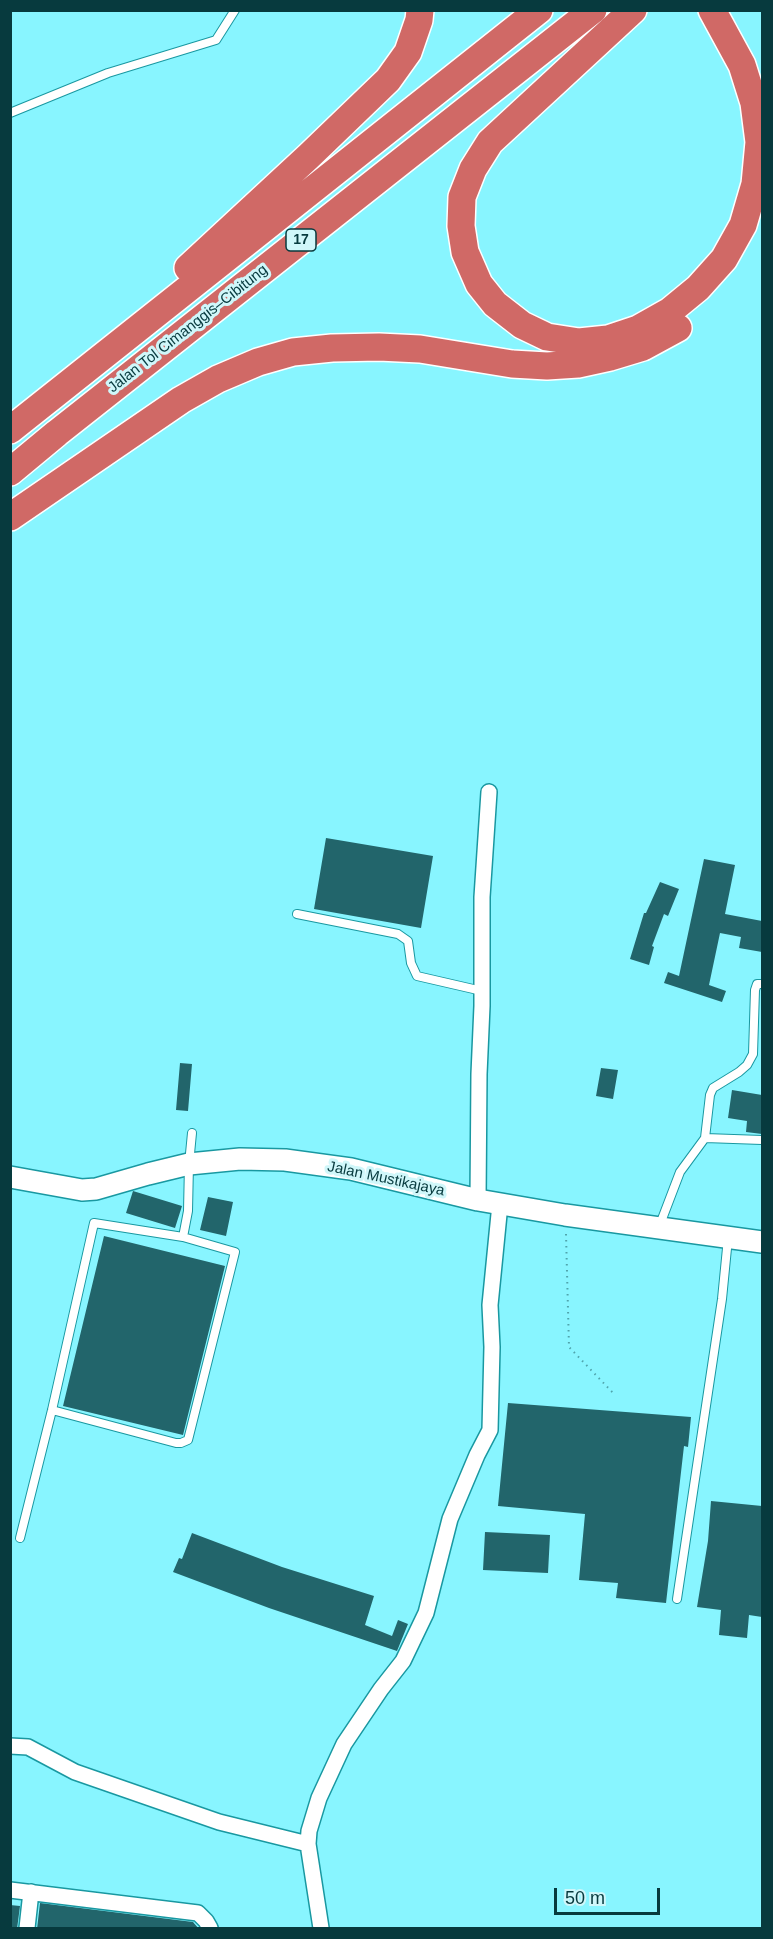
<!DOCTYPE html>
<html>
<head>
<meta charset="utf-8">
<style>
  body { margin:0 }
  #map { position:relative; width:773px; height:1939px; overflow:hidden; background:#88f5ff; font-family:Helvetica,sans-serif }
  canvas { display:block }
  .frame { position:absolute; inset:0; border:12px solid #073a3e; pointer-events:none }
  .scale { position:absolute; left:554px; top:1888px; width:106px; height:27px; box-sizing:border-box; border:3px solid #073a3e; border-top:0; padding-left:8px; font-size:18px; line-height:21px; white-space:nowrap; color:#073a3e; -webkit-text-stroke:4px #d0f7fa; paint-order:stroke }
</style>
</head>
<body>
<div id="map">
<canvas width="773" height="1939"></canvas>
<div class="frame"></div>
<div class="scale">50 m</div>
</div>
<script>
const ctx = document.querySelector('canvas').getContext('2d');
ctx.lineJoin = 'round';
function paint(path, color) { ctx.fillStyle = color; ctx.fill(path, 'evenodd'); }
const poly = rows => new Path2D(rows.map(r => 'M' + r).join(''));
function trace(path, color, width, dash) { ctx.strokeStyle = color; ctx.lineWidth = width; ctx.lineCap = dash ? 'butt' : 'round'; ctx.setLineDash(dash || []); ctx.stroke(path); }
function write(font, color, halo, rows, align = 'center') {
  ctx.font = font + ' Helvetica,sans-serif'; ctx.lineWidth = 6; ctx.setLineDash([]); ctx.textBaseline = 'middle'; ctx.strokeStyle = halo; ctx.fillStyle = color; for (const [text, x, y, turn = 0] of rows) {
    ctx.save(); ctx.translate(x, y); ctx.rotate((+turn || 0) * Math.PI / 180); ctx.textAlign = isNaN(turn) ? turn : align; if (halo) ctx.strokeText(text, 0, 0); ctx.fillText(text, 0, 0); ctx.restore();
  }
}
paint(poly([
  [326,838,433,856,421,928,314,909],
  [704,859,735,865,725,914,762,921,762,952,739,948,741,937,720,933,709,985,726,991,722,1002,664,983,668,972,679,976],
  [660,882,679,889,668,916,664,914,652,946,654,947,649,965,630,959,644,913,646,913],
  [180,1063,192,1064,188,1111,176,1110],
  [601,1068,618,1070,613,1099,596,1096],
  [732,1090,762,1095,762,1134,746,1132,747,1121,728,1118],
  [133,1191,182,1206,175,1228,126,1213],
  [208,1197,233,1202,226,1236,200,1230],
  [104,1236,225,1266,183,1435,63,1406],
  [508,1403,691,1417,688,1447,684,1446,666,1603,616,1598,618,1583,579,1580,585,1514,498,1506],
  [711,1501,762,1506,762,1617,749,1615,747,1638,719,1635,721,1610,697,1607,708,1541],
  [485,1532,550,1535,548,1573,483,1570],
  [192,1533,282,1567,374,1596,365,1625,392,1636,398,1620,408,1624,397,1651,269,1608,173,1572,179,1558,182,1559],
  [40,1903,193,1922,199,1929,37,1929],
  [10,1905,20,1906,17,1929,10,1929]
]), '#22656b');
const lane = poly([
  [10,113,108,73,216,40,235,10],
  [297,914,398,934,408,941,411,963,417,976,482,991],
  [705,1138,710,1095,713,1088,739,1072,747,1065,753,1054,755,990,757,984,762,984],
  [659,1227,680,1172,705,1138,762,1140],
  [183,1237,188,1211,189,1164,192,1133],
  [20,1538,52,1410,94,1223,183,1237,235,1252,188,1440,181,1443,176,1443,52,1410],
  [677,1599,722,1299,728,1238]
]);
const street = poly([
  [478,1200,479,1074,482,1006,482,897,489,792],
  [10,1746,28,1747,75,1772,219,1822,308,1844],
  [10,1890,198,1913,206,1921,210,1928],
  [27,1928,31,1892],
  [321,1928,308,1844,309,1831,319,1798,344,1744,381,1689,403,1661,426,1613,450,1519,477,1455,490,1430,492,1347,490,1305,500,1204]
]);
const secondary = poly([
  [10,1177,82,1190,96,1189,148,1174,189,1164,240,1159,285,1160,351,1169,478,1200,565,1215,762,1242]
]);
const highway = poly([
  [633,10,490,142,473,169,462,197,461,226,465,252,479,284,495,304,522,325,547,337,579,342,608,339,638,329,670,311,698,288,724,259,743,225,755,184,759,142,754,103,742,65,712,10],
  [188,268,309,156,388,80,408,52,419,20,420,10],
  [10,430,539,10],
  [10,472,57,433,593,10],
  [10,517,181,400,218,379,258,362,293,352,332,348,379,347,420,349,512,364,547,366,578,364,610,357,643,347,678,328]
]);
trace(lane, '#1998a1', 10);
trace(street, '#1998a1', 18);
trace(secondary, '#1998a1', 24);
trace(highway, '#fff', 30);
trace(poly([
  [566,1234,569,1347,615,1395]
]), '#50a4ac', 2, [1.5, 4.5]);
trace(lane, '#fff', 8);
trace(street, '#fff', 15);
trace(secondary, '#fff', 21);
trace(highway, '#d06966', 27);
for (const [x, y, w] of [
  [301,240,30]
]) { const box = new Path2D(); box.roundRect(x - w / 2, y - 11, w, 22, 4.5); ctx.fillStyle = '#d0f7fa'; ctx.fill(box); trace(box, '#073a3e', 1.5); }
write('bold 14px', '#073a3e', null, [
  ["17",301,240]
]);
write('15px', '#073a3e', '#d0f7fa', [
  ["Jalan Tol Cimanggis–Cibitung",188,329,-38],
  ["Jalan Mustikajaya",386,1179,12]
]);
</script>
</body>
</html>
